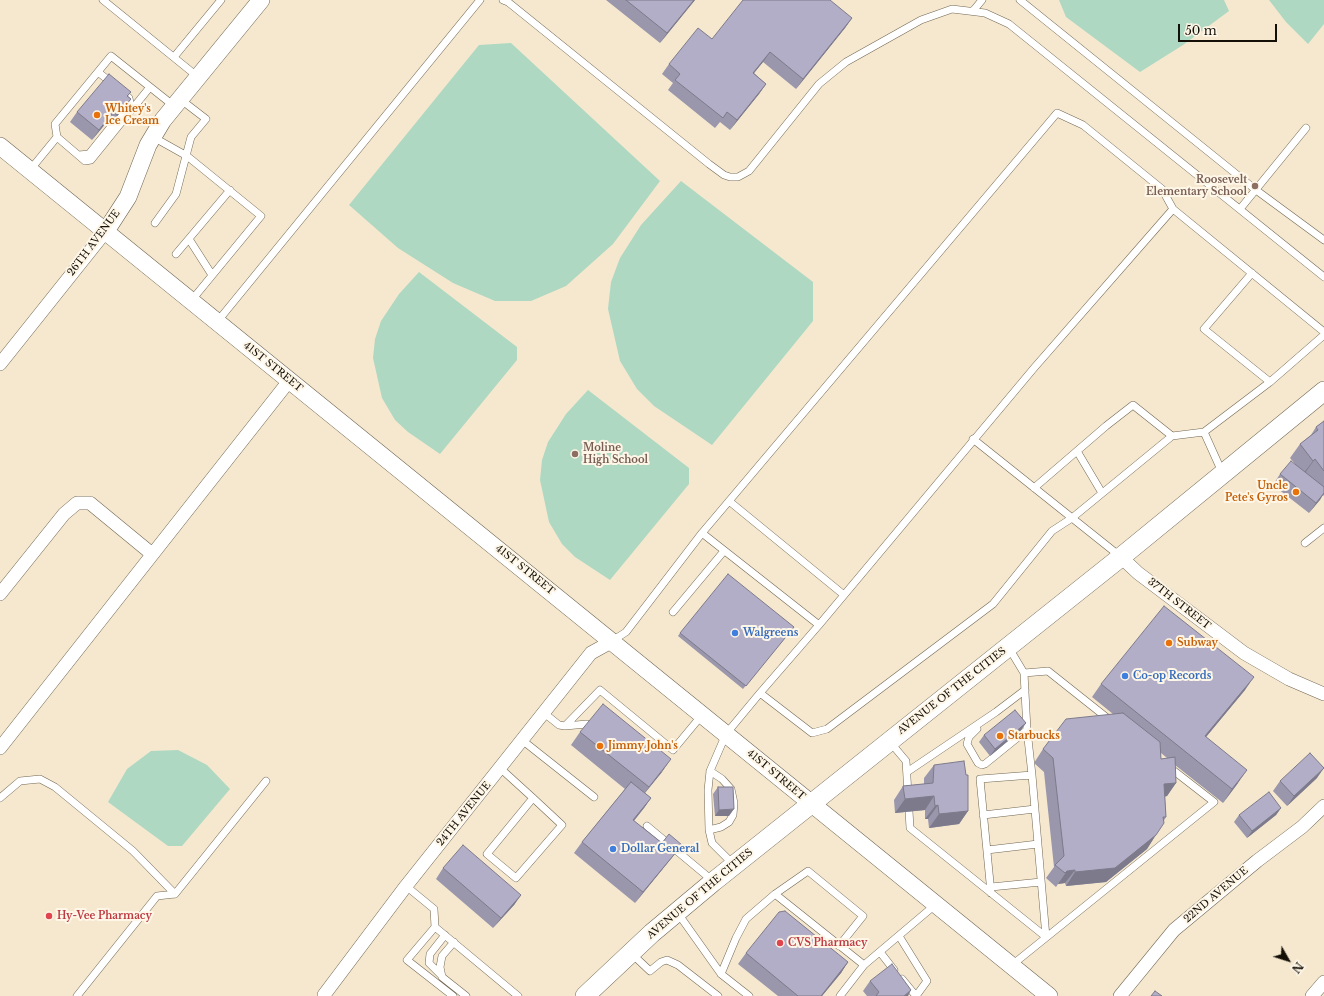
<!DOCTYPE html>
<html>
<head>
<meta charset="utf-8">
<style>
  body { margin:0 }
  #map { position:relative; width:1324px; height:996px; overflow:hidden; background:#f5e8cf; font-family:"Libre Baskerville",serif }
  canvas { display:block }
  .north { position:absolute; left:1268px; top:940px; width:40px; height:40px; -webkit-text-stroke:3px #fef6e7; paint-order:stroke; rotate:129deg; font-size:11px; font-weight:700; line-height:16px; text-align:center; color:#140f07 }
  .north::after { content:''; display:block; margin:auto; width:14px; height:18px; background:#140f07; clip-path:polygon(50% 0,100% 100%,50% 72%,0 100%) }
  .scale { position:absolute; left:1178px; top:24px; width:99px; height:18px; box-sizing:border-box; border:2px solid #140f07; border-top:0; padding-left:5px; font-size:12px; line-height:14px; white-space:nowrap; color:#140f07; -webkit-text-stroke:3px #fef6e7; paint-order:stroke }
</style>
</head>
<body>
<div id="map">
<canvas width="1324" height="996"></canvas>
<div class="north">N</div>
<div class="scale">50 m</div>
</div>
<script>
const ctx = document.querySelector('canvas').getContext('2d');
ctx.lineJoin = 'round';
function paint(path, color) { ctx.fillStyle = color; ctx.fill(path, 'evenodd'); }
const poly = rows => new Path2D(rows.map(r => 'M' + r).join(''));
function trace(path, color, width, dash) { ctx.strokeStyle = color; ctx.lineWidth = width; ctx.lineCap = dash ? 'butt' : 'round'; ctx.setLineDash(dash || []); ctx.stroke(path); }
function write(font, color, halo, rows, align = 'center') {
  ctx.font = font + ' "Libre Baskerville",serif'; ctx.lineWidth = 4; ctx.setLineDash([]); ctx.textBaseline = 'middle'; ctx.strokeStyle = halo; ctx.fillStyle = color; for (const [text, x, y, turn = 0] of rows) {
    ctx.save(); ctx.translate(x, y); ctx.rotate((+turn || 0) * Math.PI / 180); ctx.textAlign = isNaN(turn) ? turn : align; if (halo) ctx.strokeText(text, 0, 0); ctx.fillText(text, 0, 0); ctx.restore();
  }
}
paint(poly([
  [1059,0,1224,0,1229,11,1183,45,1140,72,1066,17],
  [1269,0,1324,0,1324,24,1308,44,1286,22],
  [511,43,660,181,613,244,566,286,531,301,495,301,453,283,398,248,349,205,479,45],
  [681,181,813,282,813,321,712,445,654,406,637,389,620,361,608,309,611,282,620,258,641,225],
  [419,272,517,347,517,360,440,454,408,432,395,420,382,398,373,358,375,339,381,321,399,294],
  [588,390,689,468,689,484,610,580,575,557,562,544,549,522,540,480,542,460,548,442,566,414],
  [178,750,207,765,230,789,182,846,168,846,108,802,127,769,151,751]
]), '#aed8c2');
const service = poly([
  [103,0,198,77],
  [503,0,508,2,709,164,724,175,730,177,738,177,749,171,819,84,846,62,921,20,952,9,985,13,1009,24,1324,277],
  [1020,0,1256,190,1324,240],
  [973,11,982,0],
  [174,57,221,0],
  [98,72,113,84],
  [57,137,85,161,91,160,150,87],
  [153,137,187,156,261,216,191,301],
  [79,155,89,154,130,103,129,98,124,93],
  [30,170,57,137,55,124,111,56,174,106],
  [1240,209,1306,128],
  [155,223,176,194,191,137,206,119,180,99],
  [189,239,212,275],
  [176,254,230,190],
  [1252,273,1204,329,1270,382],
  [217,322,480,0],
  [973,439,1121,557],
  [1222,472,1204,432,1270,382,1324,335],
  [1034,488,1077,451],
  [1102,493,1077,451,1106,426,1133,405,1172,436],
  [729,501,844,595],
  [702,533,819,625,760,693],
  [1305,543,1324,528],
  [673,612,724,551],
  [819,625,1034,368,1173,209,1324,332],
  [612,641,626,632,702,533,1057,113,1083,125,1162,189,1173,209],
  [1009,648,1024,673,1048,671,1111,721],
  [544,713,559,725,565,726,600,690,673,750,702,715],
  [565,726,587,724],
  [977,729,969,737,967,744,978,763,982,765,985,764,1027,730],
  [522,740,594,797],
  [890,742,906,761,908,794],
  [500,768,533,798,562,825,516,878,487,854,533,798],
  [907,772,996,712,1025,690],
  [0,798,20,781,40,779,55,787,133,851,175,894],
  [909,811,910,828,1046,937,1032,775,1027,730,1024,673],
  [983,815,1035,809],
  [647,826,713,881],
  [709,830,721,827,729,822,733,815,734,803,731,789,722,779,710,771],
  [987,850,1038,844],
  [733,864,712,843,709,830,708,790,710,771,726,734,760,693,812,733,827,729,993,604,1052,531,1072,518,1172,436,1204,432],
  [406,886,434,909,435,927,407,960,453,996],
  [991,887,1041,882],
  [991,893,980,779,1032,775],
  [775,894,808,871,863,916,839,946],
  [677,912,721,974,749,996],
  [435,927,518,996],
  [899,936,927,981,916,996],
  [454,942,442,956,440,967,442,977,466,996],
  [880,952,894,970],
  [631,953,650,971,661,962,667,960,678,965,718,996],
  [864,965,935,905],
  [1012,965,1214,802,1169,767],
  [721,974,736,938,746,919,775,894,864,965,840,996],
  [442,976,429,963,430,954,445,935],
  [902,979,916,996],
  [77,996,157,896,175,894,266,781]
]);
const minor = poly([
  [0,364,106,231],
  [1121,557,1138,573,1244,653,1289,679,1324,694],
  [0,594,64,514,77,503,90,503,152,554],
  [0,748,289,381],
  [324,995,406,886,591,653,611,642],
  [1120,996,1174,930,1257,861,1302,827,1324,806],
  [1312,996,1324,982]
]);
const tertiary = poly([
  [0,146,1049,996],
  [106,231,128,197,148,145,163,120,261,0]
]);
const secondary = poly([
  [585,996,652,933,713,882,1121,557,1324,391]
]);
trace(service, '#726651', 8);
trace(minor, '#726651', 14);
trace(tertiary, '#726651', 18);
trace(secondary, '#726651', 20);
trace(service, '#fff', 7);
trace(minor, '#fff', 13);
trace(tertiary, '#fff', 17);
trace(secondary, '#fff', 19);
paint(poly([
  [606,0,695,0,660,43],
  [852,18,845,28,796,89,763,62,754,73,766,84,759,94,730,130,720,122,715,128,668,90,673,83,662,74,669,64,712,39],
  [131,92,128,96,131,99,123,109,109,126,106,123,92,140,70,122,77,112],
  [1324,421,1324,496,1323,495,1309,513,1273,485,1280,474,1295,464,1290,458,1300,444,1311,435,1316,427],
  [794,627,743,689,678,636,680,633],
  [1101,684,1245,690,1206,737,1238,783,1223,803,1175,765,1176,783,1167,796,1165,797,1166,817,1147,849,1106,882,1066,886,1065,883,1058,884,1056,887,1046,878,1054,867,1044,772,1034,763,1043,749,1113,714,1092,697],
  [1161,753,1167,758,1161,759],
  [1026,723,1021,730,990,756,979,742,984,735],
  [580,732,662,772,645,793,651,798,644,808,634,821,662,843,682,845,674,855,635,903,574,853,582,842,625,789,571,745],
  [934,765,968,811,959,824,929,828,928,819,925,819,925,810,895,813,894,800,903,786,924,784,924,778],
  [1317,778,1287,806,1273,791,1280,781],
  [718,787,729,816,715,816,713,794],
  [1281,808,1276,815,1247,838,1234,822,1239,815],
  [443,868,521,895,514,905,493,928,436,879],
  [746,953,848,962,841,973,822,996,778,996,738,964],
  [870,981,908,996,867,996,863,991]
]), '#9a96ab');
paint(poly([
  [694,0,695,0,660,43,667,33],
  [852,18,845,28,796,89,803,79],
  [770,52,763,62,746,83,753,73],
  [766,84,759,94,730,130,737,120],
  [131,99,123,109,109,126,117,115],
  [113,112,106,123,92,140,99,130],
  [1315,459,1305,473,1303,474,1313,461],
  [1324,493,1320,500,1309,513,1316,503],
  [1254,677,1245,690,1196,749,1205,736],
  [1026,723,1021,730,990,756,995,749],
  [671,759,662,772,639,800,649,787],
  [1324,768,1317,778,1287,806,1294,796],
  [1247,770,1238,783,1223,803,1232,789],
  [1176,783,1167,796,1154,797,1164,784],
  [934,796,925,810,895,813,905,799],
  [651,798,644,808,626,830,633,820],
  [938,805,928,819,925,819,935,806],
  [1281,808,1276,815,1247,838,1252,831],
  [734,809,729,816,715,816,719,810],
  [968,811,959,824,929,828,939,814],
  [1156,835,1147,849,1106,882,1066,886,1075,872],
  [682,845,674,855,635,903,643,892],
  [1075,870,1065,883,1058,884,1067,871],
  [521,895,514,905,493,928,501,918],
  [848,962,841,973,822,996,817,996],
  [911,990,908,996,904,996]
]), '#7d7a8b');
const building = poly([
  [626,0,694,0,667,33,626,0],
  [743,0,830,0,852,18,803,79,770,52,753,73,766,84,737,120,727,112,723,118,675,80,680,74,669,64,698,28,712,39,743,0],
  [109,74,131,92,127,96,131,99,117,115,113,112,99,130,77,112,109,74],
  [1324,421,1324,471,1315,459,1313,461,1300,444,1318,430,1316,427,1324,421],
  [1291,461,1324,487,1324,493,1316,503,1280,474,1291,461],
  [728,574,794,627,746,686,680,633,728,574],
  [1164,606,1254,677,1205,736,1247,770,1232,789,1101,684,1164,606],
  [603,704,671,759,649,787,580,732,603,704],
  [1015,710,1026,723,995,749,984,735,1015,710],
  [1123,713,1160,742,1161,759,1175,757,1176,783,1164,784,1166,817,1163,817,1164,823,1156,835,1115,868,1075,872,1075,870,1067,871,1065,873,1055,865,1064,856,1053,758,1043,749,1066,719,1123,713],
  [1310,753,1324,768,1294,796,1280,781,1310,753],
  [964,761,966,775,968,775,968,811,939,814,938,805,935,806,934,796,905,799,903,786,933,783,934,765,964,761],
  [631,782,651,798,633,820,662,843,669,834,682,845,643,892,582,842,631,782],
  [718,787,733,787,734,809,719,810,718,787],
  [1269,792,1281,808,1252,831,1239,815,1269,792],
  [463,845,521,895,501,918,443,868,463,845],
  [785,911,848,962,821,996,798,996,746,953,779,912,785,911],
  [892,964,911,990,904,996,876,996,879,992,870,981,892,964],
  [1155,991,1162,996,1151,996,1155,991]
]);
paint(building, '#b3aec7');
trace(building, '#7d7a8b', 1);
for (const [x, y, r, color] of [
  [97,115,4,"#e8710a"],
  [1255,186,4,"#8d6e63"],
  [575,454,4,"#8d6e63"],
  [1296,492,4,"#e8710a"],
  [735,633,4,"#3f7fe0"],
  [1169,643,4,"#e8710a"],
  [1125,676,4,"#3f7fe0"],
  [1000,736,4,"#e8710a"],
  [600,746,4,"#e8710a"],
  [613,849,4,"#3f7fe0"],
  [49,916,4,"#e0444e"],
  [780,943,4,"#e0444e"]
]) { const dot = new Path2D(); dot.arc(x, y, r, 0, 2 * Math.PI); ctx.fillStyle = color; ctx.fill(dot); trace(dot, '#fef6e7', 1.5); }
write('bold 10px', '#c56008', '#fef6e7', [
  ["Whitey's",105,109],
  ["Ice Cream",105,121],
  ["Uncle",1288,486,"right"],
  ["Pete's Gyros",1288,498,"right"],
  ["Subway",1177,643],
  ["Starbucks",1008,736],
  ["Jimmy John's",608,746]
], 'left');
write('bold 10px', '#785e54', '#fef6e7', [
  ["Roosevelt",1247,180],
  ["Elementary School",1247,192],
  ["Moline",583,448,"left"],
  ["High School",583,460,"left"]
], 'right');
write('10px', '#140f07', '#fef6e7', [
  ["26TH AVENUE",94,243,-53],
  ["41ST STREET",273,367,39],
  ["41ST STREET",525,570,39],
  ["37TH STREET",1179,604,38],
  ["AVENUE OF THE CITIES",952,691,-38],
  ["41ST STREET",776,775,40],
  ["24TH AVENUE",464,814,-51],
  ["AVENUE OF THE CITIES",700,894,-40],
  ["22ND AVENUE",1216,895,-40]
]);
write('bold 10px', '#366cbe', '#fef6e7', [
  ["Walgreens",743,633],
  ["Co-op Records",1133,676],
  ["Dollar General",621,849]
], 'left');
write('bold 10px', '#be3a42', '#fef6e7', [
  ["Hy-Vee Pharmacy",57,916],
  ["CVS Pharmacy",788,943]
], 'left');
</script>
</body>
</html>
